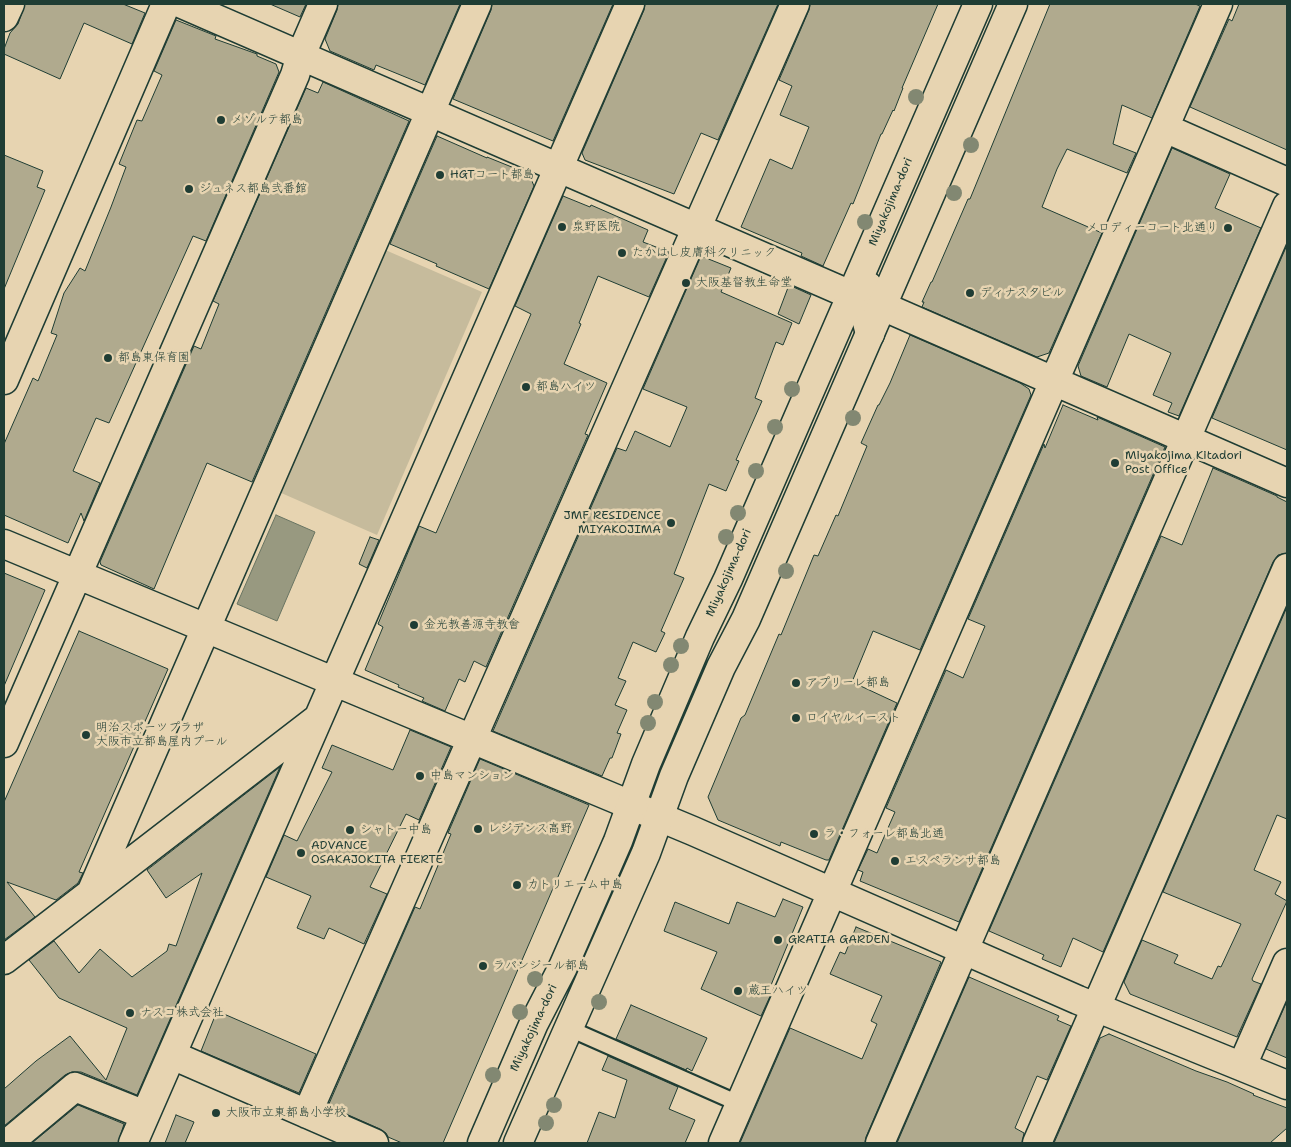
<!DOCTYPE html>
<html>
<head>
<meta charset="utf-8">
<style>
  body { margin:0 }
  #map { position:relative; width:1291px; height:1147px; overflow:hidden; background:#e7d4b1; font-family:"Shantell Sans",sans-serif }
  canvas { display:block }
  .frame { position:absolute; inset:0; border:5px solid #1f3d34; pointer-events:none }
</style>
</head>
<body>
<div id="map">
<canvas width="1291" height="1147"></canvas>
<div class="frame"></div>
</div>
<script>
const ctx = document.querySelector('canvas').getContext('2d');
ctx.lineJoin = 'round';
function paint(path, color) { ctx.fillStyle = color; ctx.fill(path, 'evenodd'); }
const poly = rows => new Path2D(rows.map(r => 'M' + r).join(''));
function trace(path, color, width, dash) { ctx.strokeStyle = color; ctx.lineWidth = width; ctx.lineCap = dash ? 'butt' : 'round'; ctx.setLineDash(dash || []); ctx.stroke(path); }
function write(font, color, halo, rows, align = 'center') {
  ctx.font = font + ' "Shantell Sans","Klee One",sans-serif'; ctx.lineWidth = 5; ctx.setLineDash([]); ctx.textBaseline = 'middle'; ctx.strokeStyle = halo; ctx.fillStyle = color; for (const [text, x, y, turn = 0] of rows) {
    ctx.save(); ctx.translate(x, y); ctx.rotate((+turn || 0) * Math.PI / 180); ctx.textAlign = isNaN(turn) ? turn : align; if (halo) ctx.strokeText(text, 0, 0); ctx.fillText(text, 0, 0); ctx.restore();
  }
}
paint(poly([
  [383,249,482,292,377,535,279,492]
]), '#c6bb9c');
const water = poly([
  [276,515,315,532,277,621,237,604,276,515]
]);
paint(water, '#989980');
trace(water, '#687462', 1);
const building = poly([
  [25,4,123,4,145,13,132,44,84,23,60,79,4,54,4,49,10,33,18,24,25,4],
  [270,4,306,4,300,17,270,4],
  [338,4,460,4,425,85,376,65,374,70,330,51,325,39,337,10,338,4],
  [492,4,613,4,553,141,453,99,491,10,492,4],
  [645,4,778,4,718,140,701,133,674,194,585,160,582,153,644,10,645,4],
  [810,4,938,4,902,88,903,88,894,111,893,110,882,134,881,134,853,204,851,203,823,266,801,256,802,253,741,227,770,159,792,169,809,127,780,115,792,86,779,80,809,10,810,4],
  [1050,4,1195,4,1200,6,1152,118,1122,105,1113,144,1136,153,1127,173,1067,149,1057,169,1042,207,1102,233,1049,353,1037,357,922,307,924,302,922,302,931,282,932,282,968,199,970,199,1050,4],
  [1239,4,1287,4,1287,150,1190,107,1229,19,1232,21,1239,4],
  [176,20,216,36,215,39,257,54,257,56,276,64,279,72,206,241,193,236,109,423,96,418,73,471,100,483,84,521,81,513,68,543,4,515,4,444,33,378,38,381,57,335,51,333,64,293,80,268,85,271,111,207,126,167,119,164,137,120,142,121,162,75,154,71,176,20],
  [323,82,409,121,252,482,207,463,154,589,101,565,100,562,194,346,201,349,219,304,213,301,306,88,318,93,323,82],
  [437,136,487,158,487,157,529,174,534,186,489,289,436,266,437,264,390,244,437,136],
  [1172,148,1230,174,1215,208,1261,228,1179,416,1168,412,1172,403,1153,395,1171,353,1129,334,1107,387,1081,376,1078,366,1172,148],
  [4,155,43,171,37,187,45,190,4,289,4,155],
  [563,196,590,207,591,205,648,230,643,242,669,252,649,297,598,276,579,323,581,324,564,364,607,383,585,434,588,435,486,667,474,661,465,682,459,679,445,711,422,701,424,698,398,687,399,685,365,670,383,627,378,624,419,526,436,533,531,314,515,306,563,196],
  [1287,245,1287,450,1212,418,1287,245],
  [701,256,731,268,721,292,792,323,783,345,776,342,755,398,762,401,736,460,739,461,726,491,709,484,674,574,684,578,661,631,665,633,656,652,633,642,618,678,626,681,615,705,627,710,617,733,621,734,612,758,610,758,602,776,493,731,617,448,626,451,635,431,670,447,687,407,643,389,701,256],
  [789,285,811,295,799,324,778,314,789,285],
  [910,335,1020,383,1029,389,1031,395,920,650,873,631,852,682,897,703,829,860,826,860,781,842,780,846,718,820,708,797,741,718,745,715,779,634,781,635,814,555,818,556,836,515,838,516,867,446,861,443,878,405,879,405,890,383,910,335],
  [1063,405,1098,420,1097,417,1165,447,959,922,860,881,863,872,858,870,868,849,877,853,895,812,886,808,946,670,963,678,985,626,968,619,1044,444,1045,448,1063,405],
  [1213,468,1277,496,1277,497,1287,502,1287,553,1278,555,1273,562,1103,952,1073,938,1061,967,1042,959,1044,955,989,931,1161,536,1182,545,1213,468],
  [370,537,379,540,367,568,359,564,370,537],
  [4,573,45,590,4,686,4,573],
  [1287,607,1287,819,1277,815,1254,870,1281,882,1275,894,1287,901,1252,979,1253,981,1261,984,1237,1037,1130,994,1124,982,1142,940,1178,955,1174,963,1212,979,1218,966,1221,967,1241,924,1163,892,1287,607],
  [79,631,168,669,79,872,83,873,78,883,56,900,7,882,35,917,4,940,4,802,79,631],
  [410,730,451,747,419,820,406,814,370,887,387,894,364,944,329,928,324,939,297,928,311,896,266,877,284,835,297,841,332,772,322,768,332,745,393,770,410,730],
  [480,759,589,805,443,1143,402,1143,388,1137,386,1133,380,1129,328,1106,415,907,420,909,451,834,448,833,480,759],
  [280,767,137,1095,81,1072,72,1072,65,1075,4,1126,4,1089,36,1061,70,1036,106,1080,127,1028,59,998,29,960,54,941,79,973,100,949,132,977,167,951,169,944,176,946,202,873,166,898,147,870,280,767],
  [783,899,803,907,769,990,772,992,761,1016,701,989,717,952,664,931,675,902,729,924,737,902,775,917,783,899],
  [856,927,941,962,866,1137,865,1143,740,1143,790,1028,862,1059,877,1024,871,1021,882,996,830,974,840,952,845,954,856,927],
  [969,977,1059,1016,1057,1020,1071,1026,1047,1080,1037,1076,1015,1128,1024,1133,1022,1143,897,1143,969,977],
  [1287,1001,1287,1058,1266,1049,1287,1001],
  [631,1005,707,1038,692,1071,687,1068,686,1070,616,1039,631,1005],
  [217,1011,316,1054,299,1093,201,1051,217,1011],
  [1109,1034,1196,1071,1227,1082,1254,1094,1253,1095,1287,1108,1287,1128,1270,1143,1054,1143,1100,1038,1109,1034],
  [608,1056,678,1087,669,1109,695,1120,685,1143,587,1143,599,1112,615,1118,627,1080,602,1070,608,1056],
  [78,1105,124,1124,118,1143,32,1143,78,1105],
  [176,1115,194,1122,185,1143,165,1143,176,1115]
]);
paint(building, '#b0aa8e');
trace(building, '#1f3d34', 1);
const service = poly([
  [568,1028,740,1104]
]);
const minor = poly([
  [182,4,851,295,863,311,867,322,870,334],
  [4,17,10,4],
  [1165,128,1287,182],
  [868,286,882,306,1287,483],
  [4,380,166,4],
  [4,544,693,831,1078,1000,1287,1085],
  [4,743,295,75,301,55,323,4],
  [91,893,477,4],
  [4,960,317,719],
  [172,1055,374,1143],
  [1242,1066,1287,963],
  [307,1114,795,4],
  [8,1143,75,1087,145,1115],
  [133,1143,630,4],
  [723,1143,1218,4],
  [880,1143,1287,206],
  [1037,1143,1287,568]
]);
const primary = poly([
  [482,1143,534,1023,563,967,618,841,646,764,700,637,728,579,978,4],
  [518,1143,646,853,674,776,721,667,746,619,1013,4]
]);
trace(service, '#1f3d34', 19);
trace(minor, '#1f3d34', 31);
trace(primary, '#1f3d34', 31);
trace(service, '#e7d4b1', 15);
trace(minor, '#e7d4b1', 28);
trace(primary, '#e7d4b1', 28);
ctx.fillStyle = '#828872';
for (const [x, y] of [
  [916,97],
  [971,145],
  [954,193],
  [865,222],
  [792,389],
  [853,418],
  [775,427],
  [756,471],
  [738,513],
  [726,537],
  [786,571],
  [681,646],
  [671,665],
  [655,702],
  [648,723],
  [535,979],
  [599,1002],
  [520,1012],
  [493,1075],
  [554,1105],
  [546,1123]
]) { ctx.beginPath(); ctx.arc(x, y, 8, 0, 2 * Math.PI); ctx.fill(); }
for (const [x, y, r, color] of [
  [221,120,5,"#1f3d34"],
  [440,175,5,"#1f3d34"],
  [189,189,5,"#1f3d34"],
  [562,227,5,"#1f3d34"],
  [1228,228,5,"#1f3d34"],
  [622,253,5,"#1f3d34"],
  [686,283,5,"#1f3d34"],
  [970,293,5,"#1f3d34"],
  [108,358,5,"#1f3d34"],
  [526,387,5,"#1f3d34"],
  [1115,463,5,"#1f3d34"],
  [671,523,5,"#1f3d34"],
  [414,625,5,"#1f3d34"],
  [796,683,5,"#1f3d34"],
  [796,718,5,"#1f3d34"],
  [86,735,5,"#1f3d34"],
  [420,776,5,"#1f3d34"],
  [478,829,5,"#1f3d34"],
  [350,830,5,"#1f3d34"],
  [814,834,5,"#1f3d34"],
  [301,853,5,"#1f3d34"],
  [895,861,5,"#1f3d34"],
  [517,885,5,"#1f3d34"],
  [778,940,5,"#1f3d34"],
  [483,966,5,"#1f3d34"],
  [738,991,5,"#1f3d34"],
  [130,1013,5,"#1f3d34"],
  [216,1113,5,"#1f3d34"]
]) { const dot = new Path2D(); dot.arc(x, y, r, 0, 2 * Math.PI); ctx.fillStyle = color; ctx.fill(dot); trace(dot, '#e7d4b1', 2); }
write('12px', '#1f3d34', '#e7d4b1', [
  ["メゾルテ都島",231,120],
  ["HGTコート都島",450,175],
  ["ジュネス都島弐番館",199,189],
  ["泉野医院",572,227],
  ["メロディーコート北通り",1218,228,"right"],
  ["たかはし皮膚科クリニック",632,253],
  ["大阪基督教生命堂",696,283],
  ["ディナスタビル",980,293],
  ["都島東保育園",118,358],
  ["都島ハイツ",536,387],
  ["Miyakojima Kitadori",1125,456],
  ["Post Office",1125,470],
  ["JMF RESIDENCE",661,516,"right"],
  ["MIYAKOJIMA",661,530,"right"],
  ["金光教善源寺教會",424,625],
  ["アプリーレ都島",806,683],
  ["ロイヤルイースト",806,718],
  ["明治スポーツプラザ",96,728],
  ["大阪市立都島屋内プール",96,742],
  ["中島マンション",430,776],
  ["レジデンス高野",488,829],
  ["シャトー中島",360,830],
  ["ラ・フォーレ都島北通",824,834],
  ["ADVANCE",311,846],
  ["OSAKAJOKITA FIERTE",311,860],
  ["エスペランサ都島",905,861],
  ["カトリエーム中島",527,885],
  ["GRATIA GARDEN",788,940],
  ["ラパンジール都島",493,966],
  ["蔵王ハイツ",748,991],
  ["ナスコ株式会社",140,1013],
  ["大阪市立東都島小学校",226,1113]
], 'left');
write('12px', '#1f3d34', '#e7d4b1', [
  ["Miyakojima-dori",891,202,-67],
  ["Miyakojima-dori",729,573,-66],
  ["Miyakojima-dori",534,1028,-65]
]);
</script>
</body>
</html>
